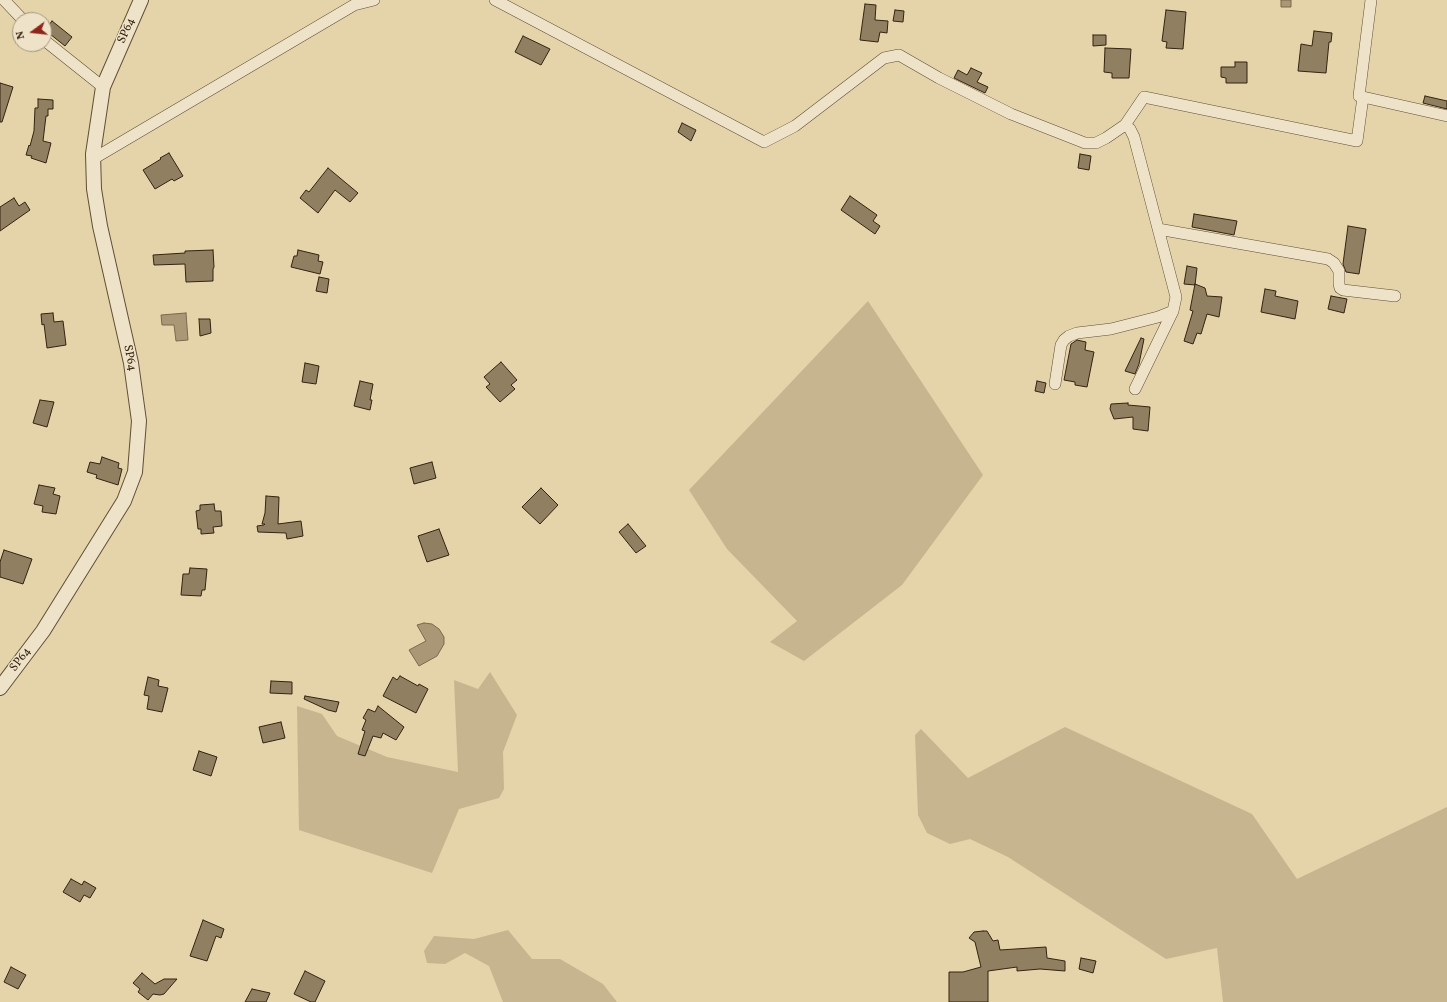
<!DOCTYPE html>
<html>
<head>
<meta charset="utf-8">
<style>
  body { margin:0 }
  #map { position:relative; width:1447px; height:1002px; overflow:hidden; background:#e5d3aa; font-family:Vollkorn,serif }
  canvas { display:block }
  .north { position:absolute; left:12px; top:12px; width:40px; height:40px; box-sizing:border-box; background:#eee2c8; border:1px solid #a4967e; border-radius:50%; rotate:255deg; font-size:11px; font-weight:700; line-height:16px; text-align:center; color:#342310 }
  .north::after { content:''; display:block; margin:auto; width:14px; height:18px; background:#8f2418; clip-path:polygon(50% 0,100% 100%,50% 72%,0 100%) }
</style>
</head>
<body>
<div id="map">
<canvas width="1447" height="1002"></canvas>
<div class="north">N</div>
</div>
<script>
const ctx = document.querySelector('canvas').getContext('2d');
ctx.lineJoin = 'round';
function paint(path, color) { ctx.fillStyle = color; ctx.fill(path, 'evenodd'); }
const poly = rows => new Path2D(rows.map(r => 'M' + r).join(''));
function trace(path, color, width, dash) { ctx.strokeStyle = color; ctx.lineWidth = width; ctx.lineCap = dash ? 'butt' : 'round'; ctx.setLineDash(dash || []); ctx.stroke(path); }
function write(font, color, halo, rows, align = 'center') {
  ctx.font = font + ' Vollkorn,serif'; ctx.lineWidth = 3; ctx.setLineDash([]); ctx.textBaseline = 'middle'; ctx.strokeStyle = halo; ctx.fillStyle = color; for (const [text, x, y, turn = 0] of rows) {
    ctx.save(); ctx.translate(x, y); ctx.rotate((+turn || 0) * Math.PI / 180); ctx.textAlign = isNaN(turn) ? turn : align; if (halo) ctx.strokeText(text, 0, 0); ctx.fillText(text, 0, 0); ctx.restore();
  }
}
paint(poly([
  [868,301,983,475,902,585,804,661,770,642,797,621,727,549,689,490],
  [490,672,517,715,503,752,504,789,499,798,459,809,432,873,299,830,297,706,322,714,337,736,387,757,458,772,454,680,478,689],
  [1065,727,1252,814,1297,879,1447,807,1447,1002,1223,1002,1217,948,1166,959,1008,857,970,839,950,844,927,833,918,815,915,735,921,729,968,778],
  [508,930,532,959,560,959,603,984,617,1002,503,1002,489,966,465,953,445,964,427,963,424,951,434,936,474,939]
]), '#c7b590');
const water = poly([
  [1281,0,1291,0,1291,7,1281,7,1281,0],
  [186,313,188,340,176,341,174,325,162,325,161,315,186,313],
  [424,623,432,624,439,629,444,637,444,644,437,656,419,666,409,650,426,641,417,625,424,623]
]);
paint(water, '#a99776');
trace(water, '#7a694d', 1);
const building = poly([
  [865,4,876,5,875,20,888,21,887,33,880,32,878,42,860,40,865,4],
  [895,10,904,11,903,22,893,21,895,10],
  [1166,10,1186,12,1183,49,1166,48,1167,42,1162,41,1166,10],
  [52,21,72,37,65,46,45,30,52,21],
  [1314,31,1332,33,1331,42,1329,42,1326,73,1298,71,1301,44,1312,46,1314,31],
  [1093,35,1106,35,1106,45,1093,46,1093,35],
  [523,36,550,49,541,65,515,52,523,36],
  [1105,48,1131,49,1129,78,1112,78,1112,73,1104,72,1105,48],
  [1235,62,1247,62,1247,83,1226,83,1226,78,1221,77,1221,67,1235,67,1235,62],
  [971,68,982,73,977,82,988,87,985,93,954,78,958,70,967,75,971,68],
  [0,83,13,87,2,122,0,122,0,83],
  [1425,96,1447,101,1447,109,1423,103,1425,96],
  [38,99,53,100,53,109,48,109,48,116,46,116,43,141,51,143,46,163,31,158,32,156,26,155,29,145,30,146,34,131,35,108,38,108,38,99],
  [682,123,696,130,691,141,678,132,682,123],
  [169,153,183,176,174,181,172,179,155,189,143,170,161,159,160,158,169,153],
  [1080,154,1091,156,1089,170,1078,168,1080,154],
  [328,168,358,193,350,202,335,190,318,213,300,198,306,190,309,192,328,168],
  [850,196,877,215,873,221,880,226,875,234,841,210,850,196],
  [14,198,19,206,25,202,30,210,0,231,0,207,14,198],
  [1194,214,1237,221,1234,235,1192,227,1194,214],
  [1348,226,1366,229,1359,274,1346,272,1343,264,1348,226],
  [213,250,214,267,213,269,213,281,186,282,185,264,154,265,153,255,185,253,185,251,213,250],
  [298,250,319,255,318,261,323,262,320,274,291,267,294,256,297,256,298,250],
  [1187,266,1197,268,1195,285,1184,284,1187,266],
  [319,277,329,279,327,293,316,291,319,277],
  [1195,284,1205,288,1207,296,1222,297,1219,317,1207,314,1201,334,1197,333,1193,344,1184,341,1193,311,1190,310,1195,284],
  [1265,289,1276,291,1275,296,1298,301,1295,319,1261,312,1265,289],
  [1331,296,1347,299,1344,313,1328,309,1331,296],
  [53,313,54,322,63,321,66,345,47,348,44,324,42,325,41,314,53,313],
  [199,319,210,319,211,333,200,336,199,319],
  [1141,338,1144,339,1139,364,1135,374,1125,371,1141,338],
  [1077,340,1086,342,1085,350,1094,352,1087,387,1075,385,1075,382,1064,380,1071,344,1077,340],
  [501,362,517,380,511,385,515,389,500,402,486,387,490,384,484,377,501,362],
  [305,363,319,366,316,384,302,382,305,363],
  [360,381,373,384,370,400,372,400,370,410,354,406,360,381],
  [1037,381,1046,383,1044,393,1035,391,1037,381],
  [40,400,54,402,47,427,33,423,40,400],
  [1128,403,1128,405,1150,407,1148,431,1133,429,1133,417,1114,419,1110,409,1111,404,1128,403],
  [102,457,119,463,118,468,122,469,118,485,96,478,97,475,87,472,90,462,100,464,102,457],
  [432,462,436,478,414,484,410,468,432,462],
  [39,485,55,488,53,494,60,496,56,514,42,512,43,506,34,504,39,485],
  [541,488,558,505,540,524,522,507,541,488],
  [266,496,279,497,278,524,301,521,303,536,287,539,286,533,258,532,257,526,264,525,265,524,262,524,265,513,266,496],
  [214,504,215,511,221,511,222,526,213,527,214,533,201,534,201,529,198,529,196,511,200,510,200,505,214,504],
  [628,524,646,546,636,553,619,532,628,524],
  [439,529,449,555,427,562,418,536,439,529],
  [4,550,32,559,23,584,0,577,0,562,4,550],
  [190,568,207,569,205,590,202,590,201,596,181,595,183,574,189,574,190,568],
  [400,676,418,686,419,684,428,689,416,713,383,696,393,677,397,680,400,676],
  [148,677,159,680,158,686,168,688,162,712,147,709,149,696,144,695,148,677],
  [271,681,292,682,292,694,270,693,271,681],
  [305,696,339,702,336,712,328,710,304,699,305,696],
  [378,706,404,727,396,740,383,733,381,738,373,736,365,756,358,754,365,731,362,730,366,720,363,718,368,709,375,712,378,706],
  [281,722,285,738,263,743,259,727,281,722],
  [199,751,217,757,211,776,193,770,199,751],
  [71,879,82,885,84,881,96,888,90,898,84,895,80,902,63,892,71,879],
  [203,920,224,929,221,938,216,936,207,961,190,956,203,920],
  [983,931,987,931,993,941,998,940,1000,950,1046,947,1047,958,1065,961,1065,971,1040,969,1017,971,1017,967,988,971,988,1002,949,1002,949,972,963,972,981,967,975,942,969,938,974,932,983,931],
  [1081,958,1096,961,1093,973,1079,969,1081,958],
  [11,967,26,975,18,989,4,982,11,967],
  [305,971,325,981,315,1002,311,1002,294,994,305,971],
  [142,973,155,984,164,979,177,979,164,994,160,995,153,994,148,1000,138,992,140,989,133,983,142,973],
  [252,989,270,993,266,1002,245,1002,252,989]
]);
paint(building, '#907f60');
trace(building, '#342310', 1);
const minor = poly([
  [4,0,23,20],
  [495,0,764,142,795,126,884,58,899,55,939,78,1011,114,1085,143,1096,143,1106,138,1125,125,1144,97,1357,141,1363,97,1447,116],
  [44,40,103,87],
  [1363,97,1359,96,1371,0],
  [1125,125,1130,129,1134,137,1176,297,1173,311,1135,389],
  [93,159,354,5,374,0],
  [1158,229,1328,259,1334,263,1339,271,1339,284,1340,288,1343,290,1395,296],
  [1055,384,1061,345,1064,340,1069,336,1077,333,1111,329,1158,317,1173,311]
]);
const tertiary = poly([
  [0,688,43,631,124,501,135,472,139,421,131,363,100,226,94,189,93,154,103,87,141,0]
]);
trace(minor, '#604f36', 12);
trace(tertiary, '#604f36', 16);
trace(minor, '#eee2c8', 11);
trace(tertiary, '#eee2c8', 14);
write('12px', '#342310', '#eee2c8', [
  ["SP64",127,31,-67],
  ["SP64",129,358,79],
  ["SP64",21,660,-53]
]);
</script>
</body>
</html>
